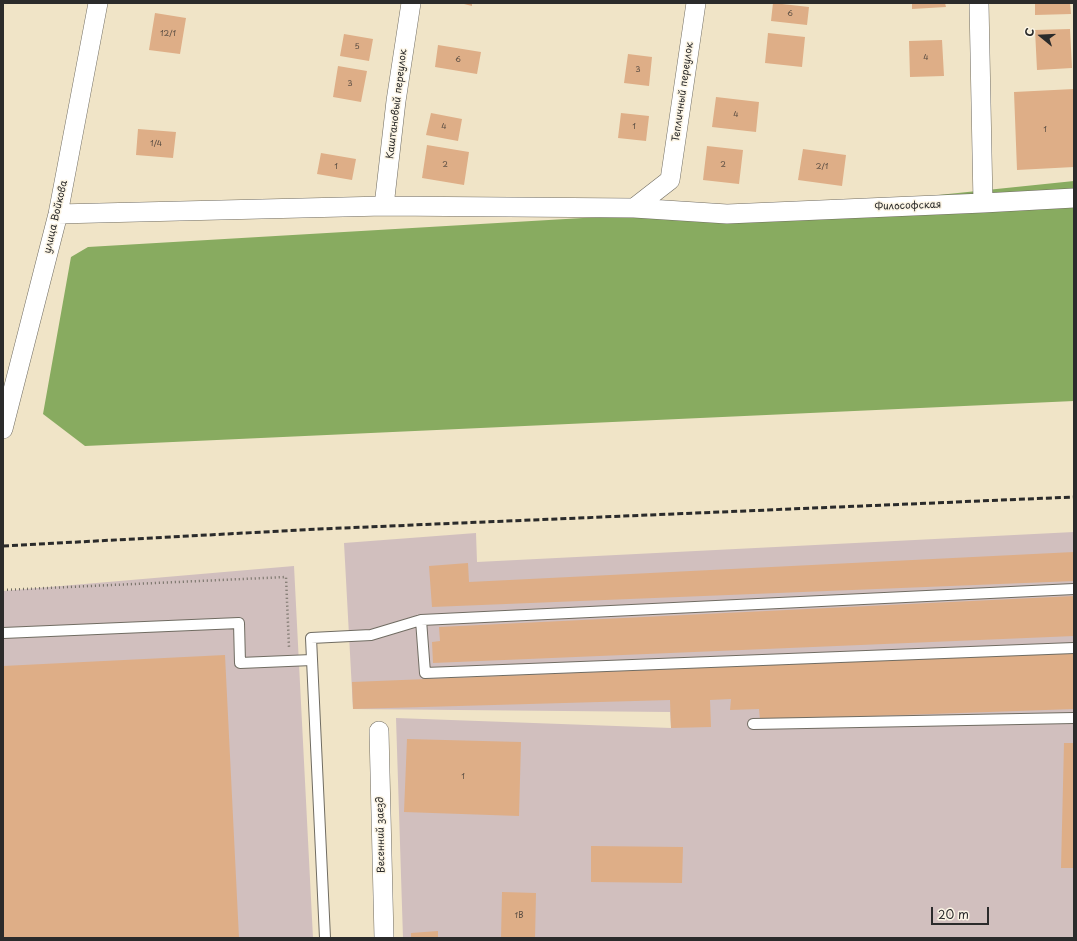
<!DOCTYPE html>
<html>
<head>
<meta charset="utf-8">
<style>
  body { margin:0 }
  #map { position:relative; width:1077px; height:941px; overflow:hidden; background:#f0e4c7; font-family:"Playpen Sans",sans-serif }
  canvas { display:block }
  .frame { position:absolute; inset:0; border:4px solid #2b2b2b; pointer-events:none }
  .north { position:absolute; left:1021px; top:16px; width:40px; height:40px; -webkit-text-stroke:3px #fcf5e5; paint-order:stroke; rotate:288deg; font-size:11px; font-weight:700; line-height:16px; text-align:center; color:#2b2b2b }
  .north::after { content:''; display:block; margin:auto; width:14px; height:18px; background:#2b2b2b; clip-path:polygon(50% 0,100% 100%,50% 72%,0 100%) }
  .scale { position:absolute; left:931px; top:907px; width:58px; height:18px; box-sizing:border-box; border:2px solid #2b2b2b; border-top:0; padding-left:5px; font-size:12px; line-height:14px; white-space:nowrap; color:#2b2b2b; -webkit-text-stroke:3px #fcf5e5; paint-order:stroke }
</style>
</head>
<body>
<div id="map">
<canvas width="1077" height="941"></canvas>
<div class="frame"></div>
<div class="north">С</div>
<div class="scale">20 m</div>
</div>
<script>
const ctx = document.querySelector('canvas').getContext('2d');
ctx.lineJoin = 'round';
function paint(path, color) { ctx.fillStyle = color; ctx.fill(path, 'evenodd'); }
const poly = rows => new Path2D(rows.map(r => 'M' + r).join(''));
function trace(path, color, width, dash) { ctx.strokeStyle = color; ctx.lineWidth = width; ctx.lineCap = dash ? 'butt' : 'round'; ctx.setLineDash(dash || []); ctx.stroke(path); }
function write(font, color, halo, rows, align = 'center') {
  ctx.font = font + ' "Playpen Sans",sans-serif'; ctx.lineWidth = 3; ctx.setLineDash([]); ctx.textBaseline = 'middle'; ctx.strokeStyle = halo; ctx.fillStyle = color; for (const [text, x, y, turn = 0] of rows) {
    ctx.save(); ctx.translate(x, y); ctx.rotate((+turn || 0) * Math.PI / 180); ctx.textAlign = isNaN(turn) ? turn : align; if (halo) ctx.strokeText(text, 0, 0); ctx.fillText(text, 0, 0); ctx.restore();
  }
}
paint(poly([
  [1074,532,1074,938,403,938,396,718,671,728,670,712,353,709,344,543,476,533,477,562],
  [294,566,313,938,3,938,3,591]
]), '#d1bfbe');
paint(poly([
  [1074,181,1074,401,85,446,43,414,71,257,88,247,890,200]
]), '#88ab60');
paint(poly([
  [460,3,472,3,472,6],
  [773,3,809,7,807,25,771,21],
  [912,3,945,3,946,7,912,9],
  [1035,3,1070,3,1071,14,1035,15],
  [155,13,186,18,180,54,149,50],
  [1070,29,1072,68,1037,70,1035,30],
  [768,33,805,37,802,67,765,63],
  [344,34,373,39,369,61,340,56],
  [942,40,944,76,910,77,909,41],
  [438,45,481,52,477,74,435,67],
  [628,54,652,57,649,86,624,83],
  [338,66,367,71,361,102,333,97],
  [1074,89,1074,167,1017,170,1014,92],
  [716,97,759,102,756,132,712,127],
  [431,113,462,119,458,141,426,135],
  [621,113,649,116,646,141,618,138],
  [138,129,176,132,173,158,136,155],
  [427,145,469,152,464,185,422,178],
  [707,146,743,150,739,184,703,180],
  [803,149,846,155,842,186,798,180],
  [321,153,356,159,352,180,317,174],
  [1074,552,1074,581,432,607,429,566,468,563,469,582],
  [1074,596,1074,636,433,663,432,642,440,641,439,627],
  [1074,653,1074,709,760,720,759,709,730,710,731,699,710,700,711,727,671,728,670,700,353,709,352,682],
  [225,655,239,938,3,938,3,666],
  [407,739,521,742,519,816,404,812],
  [1064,743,1074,743,1074,868,1061,868],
  [591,846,683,847,682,883,591,882],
  [502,892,536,893,535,938,501,938],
  [438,931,438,938,411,938,411,933]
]), '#deae87');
const service = poly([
  [421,620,425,673,1074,648],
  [3,633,239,623,240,663,312,660],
  [753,724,1074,718],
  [325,938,311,638,371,635,421,620,1074,589]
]);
const minor = poly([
  [983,203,1074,198],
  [384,206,396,101,411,3],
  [634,208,727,214,983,203,979,3],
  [58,214,384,206,634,208,670,180,696,3],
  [3,429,58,214,98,3],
  [379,731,384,938]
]);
trace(service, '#706c62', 12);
trace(minor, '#706c62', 20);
trace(poly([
  [3,590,286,577,289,647]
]), '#706c62', 2.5, [1, 3]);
trace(service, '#fff', 10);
trace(minor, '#fff', 19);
trace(poly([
  [3,546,319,529,1074,497]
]), '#2b2b2b', 3, [6, 3]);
write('8px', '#584c42', null, [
  ["6",790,14],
  ["12/1",168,34],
  ["5",357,47],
  ["4",926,58],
  ["6",458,60],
  ["3",638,70],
  ["3",350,84],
  ["4",736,115],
  ["4",444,127],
  ["1",634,127],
  ["1",1045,130],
  ["1/4",156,144],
  ["2",445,165],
  ["2",723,165],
  ["1",336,167],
  ["2/1",822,167],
  ["1",463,777],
  ["1В",519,916]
]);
write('10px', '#2b2b2b', '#fcf5e5', [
  ["Тепличный переулок",683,92,-82],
  ["Каштановый переулок",397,104,-83],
  ["Философская",908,206,-2],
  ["улица Войкова",56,217,-77],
  ["Весенний заезд",381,835,-91]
]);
</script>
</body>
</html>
